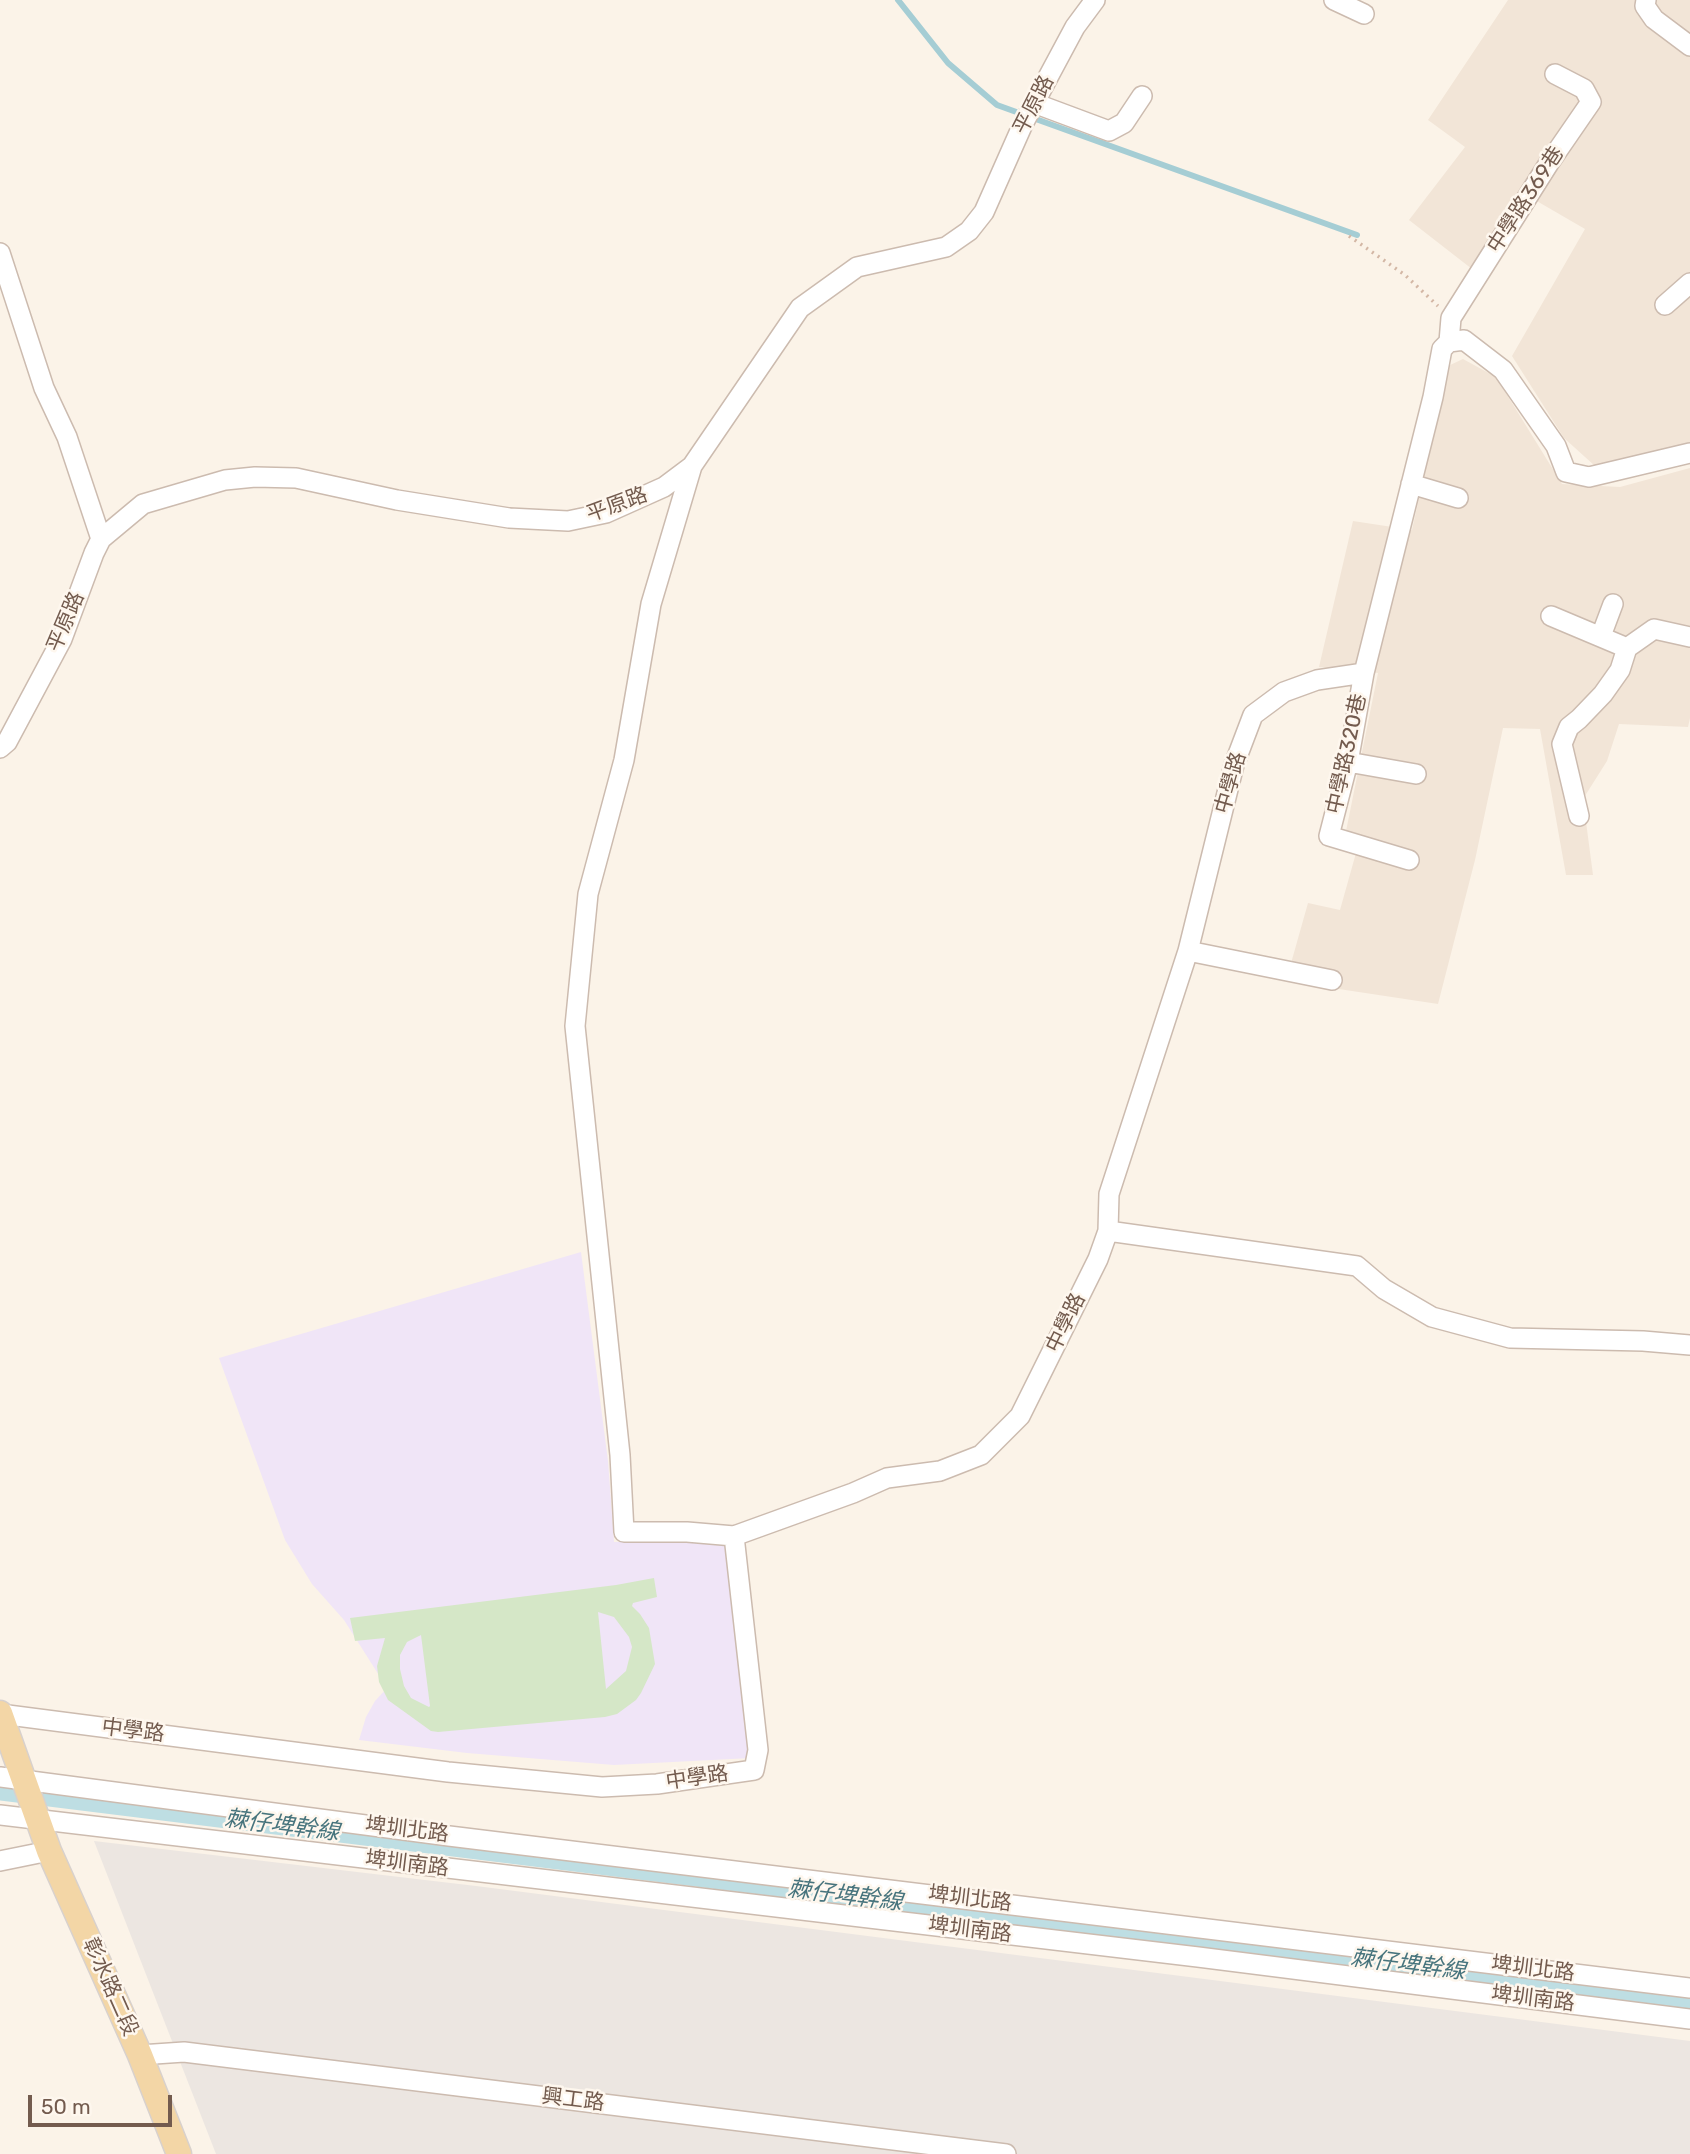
<!DOCTYPE html>
<html>
<head>
<meta charset="utf-8">
<style>
  body { margin:0 }
  #map { position:relative; width:1690px; height:2154px; overflow:hidden; background:#fbf3e8; font-family:Rubik,sans-serif }
  canvas { display:block }
  .scale { position:absolute; left:28px; top:2095px; width:144px; height:32px; box-sizing:border-box; border:4px solid #735b4e; border-top:0; padding-left:9px; font-size:21px; line-height:24px; white-space:nowrap; color:#735b4e; -webkit-text-stroke:5px #fef7ee; paint-order:stroke }
</style>
</head>
<body>
<div id="map">
<canvas width="1690" height="2154"></canvas>
<div class="scale">50 m</div>
</div>
<script>
const ctx = document.querySelector('canvas').getContext('2d');
ctx.lineJoin = 'round';
function paint(path, color) { ctx.fillStyle = color; ctx.fill(path, 'evenodd'); }
const poly = rows => new Path2D(rows.map(r => 'M' + r).join(''));
function trace(path, color, width, dash) { ctx.strokeStyle = color; ctx.lineWidth = width; ctx.lineCap = dash ? 'butt' : 'round'; ctx.setLineDash(dash || []); ctx.stroke(path); }
function write(font, color, halo, rows, align = 'center') {
  ctx.font = font + ' Rubik,"Noto Sans TC",sans-serif'; ctx.lineWidth = 5; ctx.setLineDash([]); ctx.textBaseline = 'middle'; ctx.strokeStyle = halo; ctx.fillStyle = color; for (const [text, x, y, turn = 0] of rows) {
    ctx.save(); ctx.translate(x, y); ctx.rotate((+turn || 0) * Math.PI / 180); ctx.textAlign = isNaN(turn) ? turn : align; if (halo) ctx.strokeText(text, 0, 0); ctx.fillText(text, 0, 0); ctx.restore();
  }
}
paint(poly([
  [1508,0,1690,0,1690,444,1595,466,1564,438,1512,356,1585,229,1535,200,1481,276,1409,220,1465,147,1428,120],
  [1463,359,1496,377,1562,484,1620,487,1690,468,1690,718,1688,727,1619,724,1607,761,1583,799,1593,875,1566,875,1540,729,1503,728,1475,860,1438,1004,1286,981,1308,903,1340,910,1356,853,1345,836,1378,673,1319,667,1353,521,1412,530,1448,366]
]), '#f2e5d7');
paint(poly([
  [94,1841,476,1886,1690,2041,1690,2154,216,2154]
]), '#ece6e1');
paint(poly([
  [581,1252,608,1461,614,1542,668,1540,724,1542,729,1551,751,1758,614,1765,467,1753,359,1740,366,1717,375,1701,387,1688,344,1620,312,1584,285,1540,219,1358]
]), '#f0e5f7');
paint(poly([
  [654,1578,657,1597,633,1603,632,1606,640,1614,649,1628,655,1664,641,1693,636,1700,617,1714,605,1717,438,1732,431,1731,388,1700,379,1682,377,1666,385,1638,355,1641,350,1618,616,1585],
  [598,1612,614,1617,629,1637,632,1647,626,1671,606,1689],
  [421,1635,430,1706,429,1707,411,1698,404,1686,400,1669,400,1655,407,1642]
]), '#d5e7c7');
trace(poly([
  [898,0,948,63,997,105,1357,235]
]), '#a5cdd4', 6);
trace(poly([
  [0,1791,1690,2000]
]), '#bedee3', 19);
const minor = poly([
  [1334,0,1364,14],
  [1646,0,1645,6,1654,19,1690,46],
  [1034,103,1109,131,1124,123,1142,96],
  [0,253,44,388,67,437,101,539],
  [1665,305,1690,283],
  [1449,342,1451,318,1549,163,1591,102,1584,89,1555,74],
  [692,466,651,604,624,760,588,894,575,1026,620,1455,624,1532,687,1532,734,1536],
  [1411,484,1458,498],
  [1551,616,1627,648],
  [1601,636,1613,604],
  [1364,673,1348,762,1329,836,1409,860],
  [0,748,7,742,62,639,94,553,101,539,143,504,225,480,255,477,296,478,397,500,509,518,568,521,606,513,664,487,692,466,800,308,857,267,946,247,969,231,984,212,1023,124,1075,27,1095,0],
  [1348,762,1416,774],
  [1579,816,1562,744,1569,727,1579,719,1603,694,1620,670,1627,648,1654,629,1690,637],
  [1188,951,1332,980],
  [1108,1231,1357,1266,1384,1289,1432,1317,1510,1338,1643,1341,1690,1345],
  [0,1714,448,1772,602,1787,657,1784,754,1770,758,1750,734,1536,853,1493,887,1478,940,1471,981,1455,1020,1416,1098,1259,1108,1231,1109,1194,1188,951,1234,765,1253,715,1284,692,1317,680,1364,673,1433,397,1442,349,1449,342,1464,340,1503,370,1556,446,1566,472,1589,477,1690,453],
  [0,1777,449,1836,1690,1988],
  [0,1815,1198,1957,1690,2019],
  [0,1861,49,1851],
  [140,2055,184,2052,1006,2154]
]);
const major = poly([
  [0,1713,49,1851,140,2055,179,2154]
]);
trace(minor, '#ccbbaf', 22);
trace(major, '#d8d1cd', 27);
trace(poly([
  [1349,236,1405,275,1438,306]
]), '#d3b7a5', 3.5, [2, 5]);
trace(minor, '#fff', 19);
trace(major, '#f3d6a6', 24);
write('21px', '#735b4e', '#fef7ee', [
  ["平原路",1034,105,-63],
  ["中學路369巷",1526,200,-57],
  ["平原路",617,505,-20],
  ["平原路",66,622,-67],
  ["中學路320巷",1347,754,-78],
  ["中學路",1231,783,-74],
  ["中學路",1066,1323,-64],
  ["中學路",133,1731,7],
  ["中學路",697,1778,-8],
  ["埤圳北路",407,1830,7],
  ["埤圳南路",407,1864,7],
  ["埤圳北路",970,1899,7],
  ["埤圳南路",970,1930,7],
  ["埤圳北路",1533,1969,7],
  ["彰水路二段",110,1987,66],
  ["埤圳南路",1533,1999,7],
  ["興工路",573,2100,7]
]);
write('italic 23px', '#47747d', '#fef7ee', [
  ["棘仔埤幹線",282,1826,7],
  ["棘仔埤幹線",845,1896,7],
  ["棘仔埤幹線",1408,1965,7]
]);
</script>
</body>
</html>
